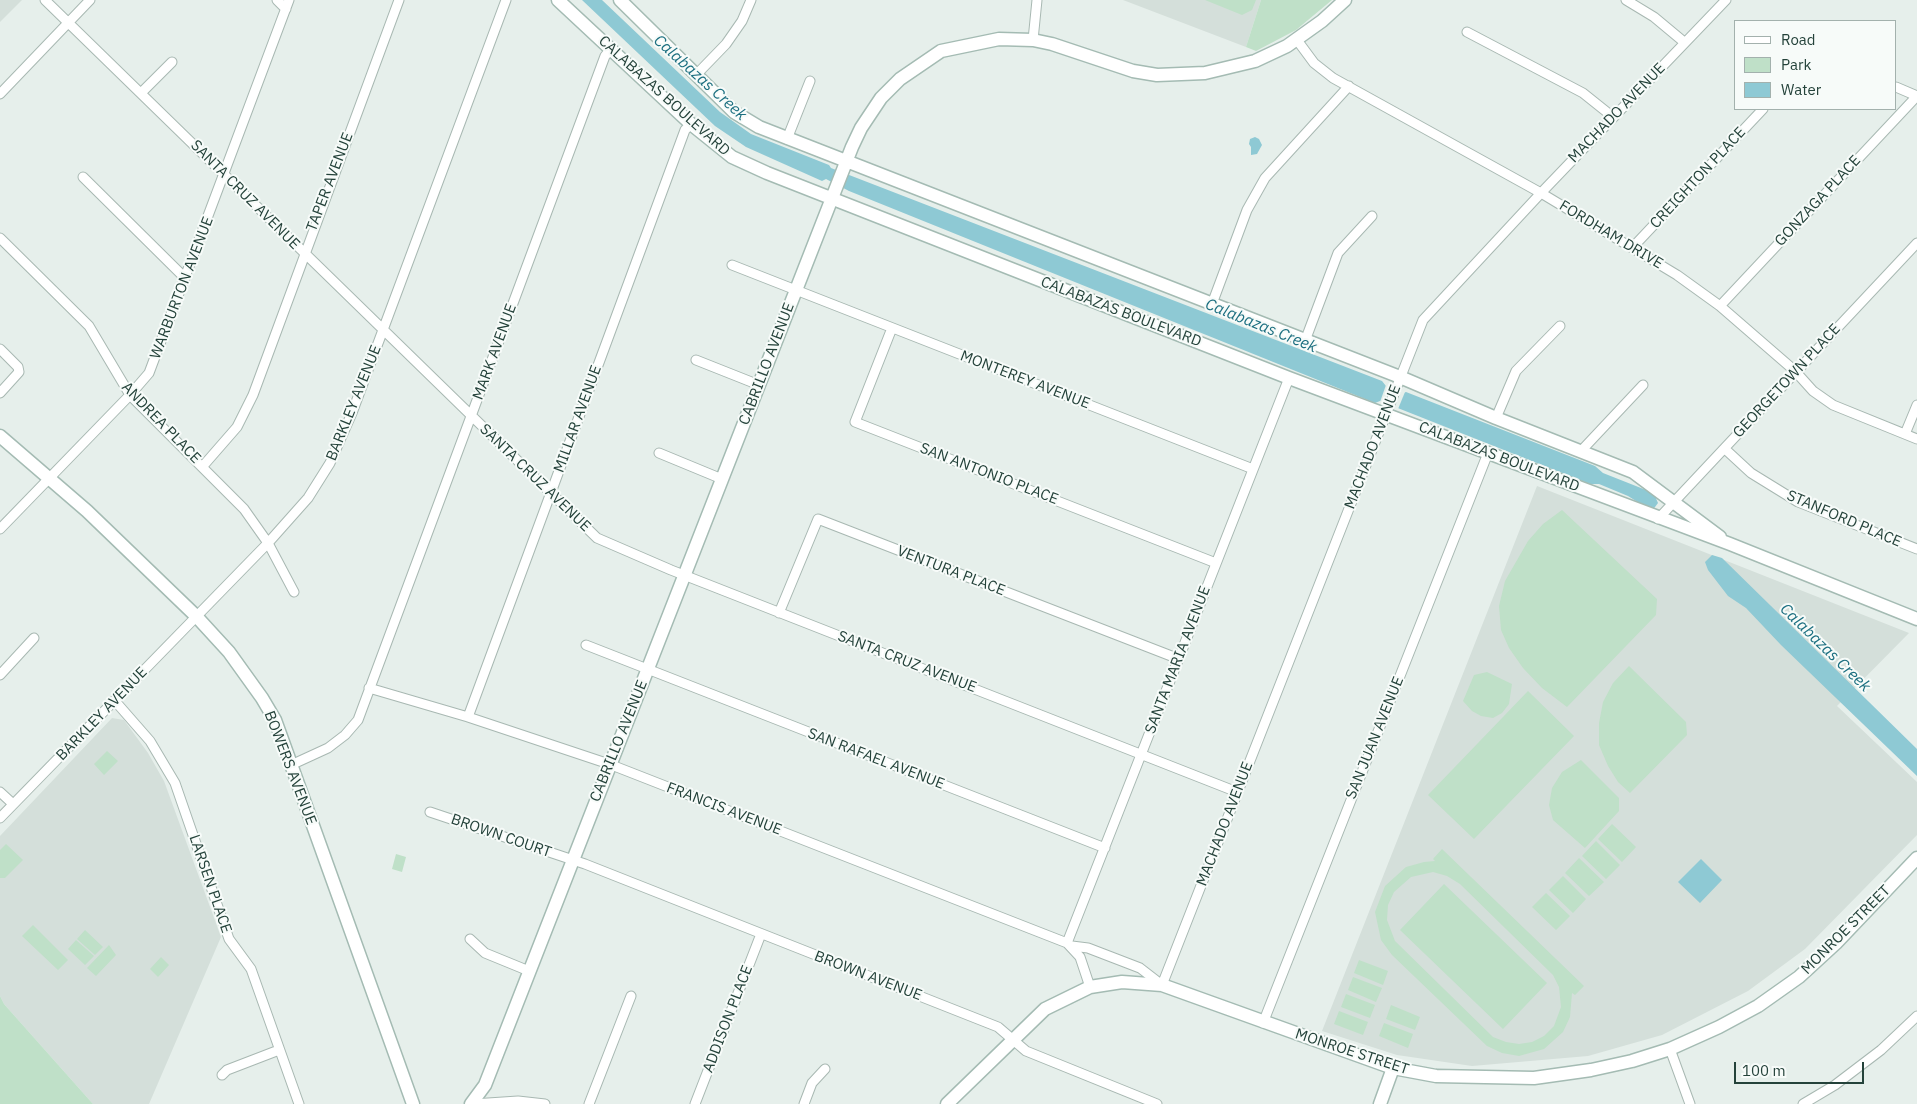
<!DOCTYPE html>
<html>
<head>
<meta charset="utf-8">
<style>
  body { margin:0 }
  #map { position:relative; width:1917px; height:1104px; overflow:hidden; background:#e6efeb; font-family:"IBM Plex Sans",sans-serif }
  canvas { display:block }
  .legend { position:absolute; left:1734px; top:20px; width:162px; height:90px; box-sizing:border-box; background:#f7fbf9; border:1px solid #a3b1ad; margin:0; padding:6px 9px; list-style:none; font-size:15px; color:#24423a }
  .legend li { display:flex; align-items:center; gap:10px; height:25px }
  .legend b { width:25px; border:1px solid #a3b1ad }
  .scale { position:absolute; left:1734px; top:1062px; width:130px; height:22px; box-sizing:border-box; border:2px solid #24423a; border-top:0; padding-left:6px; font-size:15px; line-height:18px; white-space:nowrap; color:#24423a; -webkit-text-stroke:4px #f7fbf9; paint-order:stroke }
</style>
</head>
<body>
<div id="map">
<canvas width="1917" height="1104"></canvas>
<ul class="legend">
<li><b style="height:6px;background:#fff"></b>Road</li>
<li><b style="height:14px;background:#bfe0c8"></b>Park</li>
<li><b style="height:14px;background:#8ec9d4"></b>Water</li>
</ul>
<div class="scale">100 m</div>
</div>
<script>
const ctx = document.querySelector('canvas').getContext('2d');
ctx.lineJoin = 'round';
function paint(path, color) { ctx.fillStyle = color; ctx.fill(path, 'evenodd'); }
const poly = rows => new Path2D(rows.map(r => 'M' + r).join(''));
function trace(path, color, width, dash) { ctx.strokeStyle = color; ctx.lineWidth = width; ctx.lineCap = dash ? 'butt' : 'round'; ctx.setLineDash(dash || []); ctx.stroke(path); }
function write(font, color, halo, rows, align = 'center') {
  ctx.font = font + ' "IBM Plex Sans",sans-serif'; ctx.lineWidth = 4; ctx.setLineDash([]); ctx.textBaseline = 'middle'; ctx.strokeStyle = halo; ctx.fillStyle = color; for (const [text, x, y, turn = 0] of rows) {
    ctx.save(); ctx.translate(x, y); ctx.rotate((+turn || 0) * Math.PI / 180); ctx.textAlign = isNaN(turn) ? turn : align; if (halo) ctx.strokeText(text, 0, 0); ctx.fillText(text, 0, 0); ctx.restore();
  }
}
paint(poly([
  [0,0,22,0,0,22],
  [1123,0,1261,0,1246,47],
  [1537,486,1909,633,1837,706,1917,782,1917,835,1805,949,1748,991,1662,1035,1588,1056,1472,1066,1397,1055,1322,1031],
  [112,718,124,720,148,753,164,781,221,937,149,1104,93,1104,4,1004,0,996,0,836]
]), '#d4dfda');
paint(poly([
  [1205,0,1256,0,1252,10,1242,15],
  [1261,0,1332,0,1296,30,1256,51,1246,47],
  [1562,510,1657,599,1656,615,1567,707,1542,688,1523,668,1509,648,1501,630,1499,606,1505,581,1528,541,1543,524],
  [1629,666,1686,722,1687,735,1630,793,1618,782,1608,766,1599,745,1599,723,1603,702,1613,683],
  [1487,672,1512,684,1509,704,1502,713,1493,718,1481,716,1472,711,1463,701,1474,675],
  [1528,691,1574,736,1474,839,1428,795],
  [107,751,118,761,104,775,94,764],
  [1581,760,1619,798,1619,811,1585,848,1553,820,1549,805,1552,788,1562,772],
  [1612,824,1636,847,1622,862,1598,839],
  [1596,841,1620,865,1606,879,1582,856],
  [6,844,23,860,5,878,0,878,0,850],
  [1442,849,1584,986,1575,995,1572,993,1570,1017,1563,1032,1544,1049,1519,1056,1502,1053,1487,1046,1392,955,1381,940,1375,912,1385,886,1406,867,1424,862,1435,861,1433,859],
  [1433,872,1447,876,1460,884,1553,975,1559,987,1561,1007,1554,1026,1544,1036,1532,1042,1519,1044,1506,1042,1493,1037,1395,941,1387,920,1388,905,1394,892,1411,877],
  [396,854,406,857,402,872,392,869],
  [1579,858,1604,882,1589,896,1565,873],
  [1563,876,1586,899,1573,913,1549,890],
  [1444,884,1547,983,1503,1029,1400,930],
  [1546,893,1570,916,1556,930,1532,907],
  [33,925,68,960,58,970,22,936],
  [85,930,103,947,95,955,77,939],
  [76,940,94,956,85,965,68,949],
  [109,945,116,955,96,976,87,968],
  [161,957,169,965,158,977,150,969],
  [1359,960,1388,971,1383,985,1354,973],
  [1353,977,1382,988,1376,1002,1348,990],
  [1346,994,1375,1005,1370,1018,1341,1007],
  [0,996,4,1004,93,1104,0,1104],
  [1391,1005,1420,1017,1415,1030,1386,1019],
  [1339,1011,1368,1022,1363,1035,1334,1024],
  [1384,1023,1413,1034,1408,1048,1379,1036]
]), '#bfe0c8');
paint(poly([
  [582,0,602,0,720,112,751,134,829,165,831,168,1382,381,1386,386,1403,393,1406,392,1595,466,1603,473,1646,490,1655,496,1658,503,1652,511,1628,496,1599,484,1590,484,1380,401,1375,403,849,191,826,179,822,181,746,147,715,126],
  [1255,137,1259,139,1262,145,1257,154,1251,155,1251,147,1249,144,1250,139],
  [1712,555,1722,558,1917,749,1917,776,1781,645,1746,608,1728,596,1708,570,1705,562],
  [1701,859,1722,880,1700,903,1678,882]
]), '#8ec9d4');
paint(poly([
  [1386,385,1405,392,1398,409,1380,402]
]), '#e6efeb');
const street = poly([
  [45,0,597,538,671,570,1237,792],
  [277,0,286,9],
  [1626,0,1654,17,1684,42],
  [1467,32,1583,93,1613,117],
  [1033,40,1037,0],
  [1297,40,1314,63,1333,78,1541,193,1677,275,1720,306,1795,371,1813,391,1833,405,1917,439],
  [696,75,726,44,742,21,751,0],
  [1896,87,1917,96],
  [142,92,172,62],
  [0,94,90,0],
  [787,139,810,81],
  [83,177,185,278],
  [0,238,89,326,130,395,244,509,268,543,294,592],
  [1633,247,1763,109],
  [732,265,1253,469],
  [1212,304,1247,210,1265,178,1349,86],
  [1720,306,1917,96],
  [892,328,855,422,1216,563],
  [1305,341,1338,253,1372,216],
  [0,349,18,367,19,372,0,393],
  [696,360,759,385],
  [1496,418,1516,371,1560,326],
  [1905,434,1917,405],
  [1725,449,1751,473,1798,502,1917,549],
  [1581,451,1643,385],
  [659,453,722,479],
  [203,466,237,427,253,395,399,0],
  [1658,519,1917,243],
  [0,529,130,395,149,373,289,0],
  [779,613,818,519,1179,659],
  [586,645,1105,848],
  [0,675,34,638],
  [369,688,468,717,609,764,1067,943,1080,957,1090,987],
  [115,701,150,741,175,783,229,939,251,969,299,1104],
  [468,717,685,130,691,124],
  [291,765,328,748,345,735,358,720,605,56,611,49],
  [0,792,13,804],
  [430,812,585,864,998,1027,1026,1051,1157,1104],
  [0,818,268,543,308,498,330,463,352,413,506,0],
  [470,939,485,953,529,971],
  [1067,943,1289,378],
  [1072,946,1088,948,1140,968,1162,985,1423,320,1541,193,1726,0],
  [1263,1023,1488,453],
  [1670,1049,1690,1104],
  [222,1075,227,1070,279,1050],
  [473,1104,518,1101,545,1104],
  [589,1104,631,996],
  [695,1104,761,934],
  [804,1104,812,1083,825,1069],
  [1803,1104,1835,1085,1881,1050,1917,1016]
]);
const secondary = poly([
  [558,0,691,124,732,157,767,173,1289,378,1730,544,1917,619],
  [620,0,734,112,759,127,1400,377,1496,418,1633,472,1720,537],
  [0,436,87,511,196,616,229,652,262,698,275,720,283,742,413,1104],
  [471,1104,485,1085,852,147,861,128,881,98,900,79,941,51,999,39,1033,40,1052,44,1133,71,1157,75,1205,73,1255,61,1287,46,1322,21,1345,0],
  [947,1104,1045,1009,1090,987,1122,982,1162,985,1393,1068,1436,1076,1534,1078,1591,1070,1632,1061,1670,1049,1719,1027,1758,1006,1799,977,1836,943,1917,858],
  [1380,1104,1393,1068]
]);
trace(street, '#a8b8b2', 11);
trace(secondary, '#a4bbb3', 15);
trace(street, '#fff', 9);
trace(secondary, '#fff', 12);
write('15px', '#24423a', '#f7fbf9', [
  ["CALABAZAS BOULEVARD",664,96,42],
  ["MACHADO AVENUE",1617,113,-46],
  ["CREIGHTON PLACE",1698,178,-47],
  ["TAPER AVENUE",330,182,-69],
  ["SANTA CRUZ AVENUE",245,195,45],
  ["GONZAGA PLACE",1818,201,-47],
  ["FORDHAM DRIVE",1611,235,31],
  ["WARBURTON AVENUE",182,288,-69],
  ["CALABAZAS BOULEVARD",1121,312,21],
  ["MARK AVENUE",495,352,-70],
  ["CABRILLO AVENUE",767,364,-69],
  ["MONTEREY AVENUE",1025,380,21],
  ["GEORGETOWN PLACE",1787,381,-47],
  ["BARKLEY AVENUE",354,403,-68],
  ["MILLAR AVENUE",578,419,-70],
  ["ANDREA PLACE",161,423,46],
  ["MACHADO AVENUE",1373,447,-69],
  ["CALABAZAS BOULEVARD",1499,457,21],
  ["SAN ANTONIO PLACE",989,474,21],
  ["SANTA CRUZ AVENUE",535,478,44],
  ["STANFORD PLACE",1844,519,23],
  ["VENTURA PLACE",951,571,21],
  ["SANTA MARIA AVENUE",1178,660,-69],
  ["SANTA CRUZ AVENUE",907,662,21],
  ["BARKLEY AVENUE",102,714,-46],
  ["SAN JUAN AVENUE",1375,738,-68],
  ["CABRILLO AVENUE",619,741,-68],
  ["SAN RAFAEL AVENUE",876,759,21],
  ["BOWERS AVENUE",290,768,69],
  ["FRANCIS AVENUE",724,809,21],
  ["MACHADO AVENUE",1225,824,-69],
  ["BROWN COURT",501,836,19],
  ["LARSEN PLACE",210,884,71],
  ["MONROE STREET",1846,930,-45],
  ["BROWN AVENUE",868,976,21],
  ["ADDISON PLACE",728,1019,-69],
  ["MONROE STREET",1352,1052,18]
]);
write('italic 16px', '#1c6f80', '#f7fbf9', [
  ["Calabazas Creek",700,78,42],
  ["Calabazas Creek",1261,326,22],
  ["Calabazas Creek",1825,648,44]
]);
</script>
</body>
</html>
